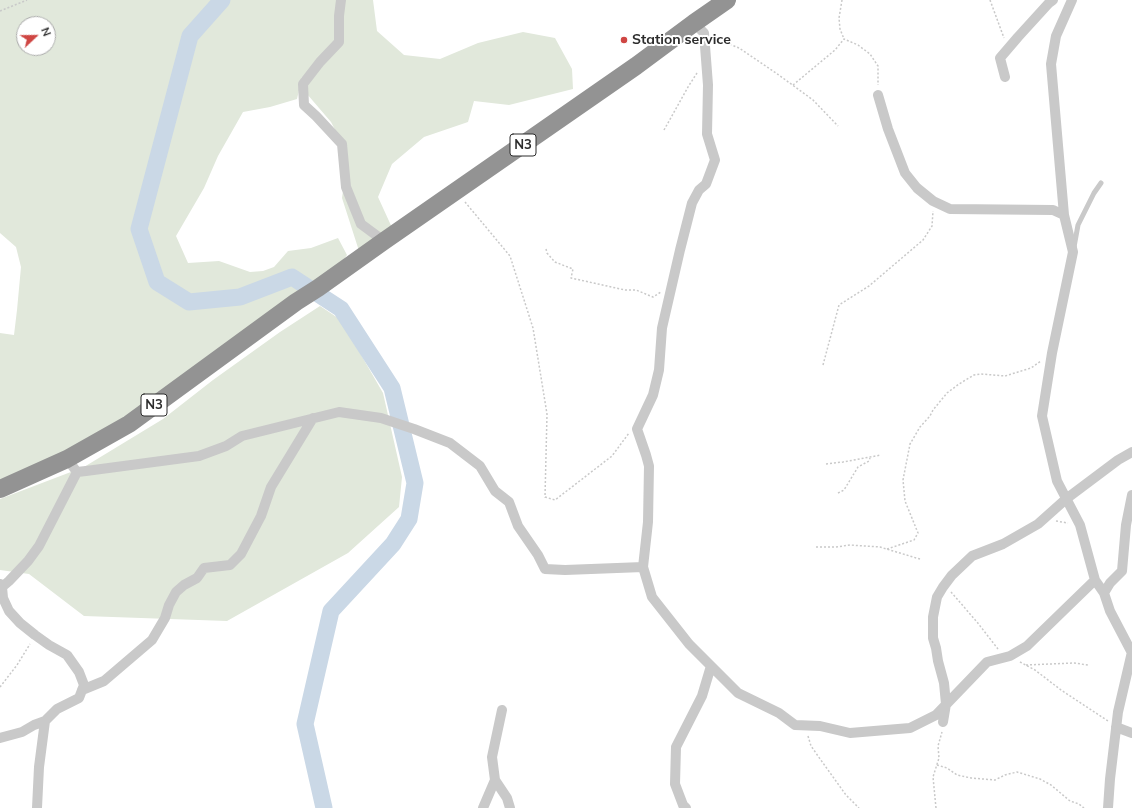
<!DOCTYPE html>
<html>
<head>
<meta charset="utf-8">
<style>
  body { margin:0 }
  #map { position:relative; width:1132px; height:808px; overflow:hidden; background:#fff; font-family:Mulish,sans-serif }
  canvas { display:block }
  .north { position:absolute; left:16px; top:16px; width:40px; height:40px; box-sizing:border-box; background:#fff; border:1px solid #ababab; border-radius:50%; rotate:68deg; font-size:11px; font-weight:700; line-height:16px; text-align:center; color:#2c2c2c }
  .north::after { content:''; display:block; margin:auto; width:14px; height:18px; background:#cf4643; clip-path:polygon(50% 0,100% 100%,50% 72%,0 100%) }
</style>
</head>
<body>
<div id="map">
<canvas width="1132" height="808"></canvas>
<div class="north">N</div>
</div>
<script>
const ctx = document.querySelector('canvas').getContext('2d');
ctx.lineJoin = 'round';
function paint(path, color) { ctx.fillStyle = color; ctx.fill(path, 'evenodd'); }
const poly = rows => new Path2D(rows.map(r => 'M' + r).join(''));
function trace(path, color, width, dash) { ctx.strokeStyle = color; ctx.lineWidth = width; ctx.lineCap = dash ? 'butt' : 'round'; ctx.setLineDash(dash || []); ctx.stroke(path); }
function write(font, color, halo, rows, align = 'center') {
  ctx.font = font + ' Mulish,sans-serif'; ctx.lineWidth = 4; ctx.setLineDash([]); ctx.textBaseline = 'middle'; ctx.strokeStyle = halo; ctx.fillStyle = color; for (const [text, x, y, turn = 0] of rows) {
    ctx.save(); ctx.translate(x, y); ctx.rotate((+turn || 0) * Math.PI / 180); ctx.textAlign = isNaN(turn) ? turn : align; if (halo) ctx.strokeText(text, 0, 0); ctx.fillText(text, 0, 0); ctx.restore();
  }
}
paint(poly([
  [0,0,373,0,377,31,404,55,440,59,478,43,523,32,555,38,572,69,573,89,509,105,474,101,468,122,424,137,392,164,378,197,394,232,360,254,342,198,348,155,331,122,307,94,302,77,297,99,270,107,243,112,218,156,204,188,176,236,188,263,219,261,250,272,263,271,274,267,288,251,311,248,338,238,347,255,322,289,99,436,0,482,0,333,14,335,17,310,21,267,16,247,0,233],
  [24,24,48,24,48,48,24,48],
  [320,306,341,320,383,393,402,477,399,507,348,553,227,621,84,616,29,574,0,570,0,499,84,467,163,419,213,380,280,332]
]), '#e1e8db');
trace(poly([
  [222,0,190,36,139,229,157,282,189,302,240,297,292,277,341,309,392,388,415,483,409,519,393,544,331,611,305,724,324,808]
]), '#cad8e6', 17);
trace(poly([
  [842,0,839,18,840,29,844,39],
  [990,0,1004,38],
  [0,11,27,0],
  [715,38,739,48,776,73,813,100,838,126],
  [793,85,835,50,844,39,858,45,870,54,878,66,878,85],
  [664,130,688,87,697,73],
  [465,202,510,256,533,328,547,414,545,497,555,500,612,456,629,433],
  [546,249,547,253,555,262,565,266,573,269,571,278,625,290,636,290,653,297,661,292],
  [823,365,839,305,869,286,923,240,932,226,933,211],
  [826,464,843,462,881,455],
  [838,493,844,490,858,467,869,461,870,458],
  [1056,521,1068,523],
  [816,547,836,547,850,545,880,547,913,557,920,559],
  [887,549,914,540,918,533,905,501,903,480,910,444,920,427,930,416,933,410,947,393,959,384,974,375,981,374,1005,376,1031,368,1041,361],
  [951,592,977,622,998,649],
  [1020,662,1035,670,1061,690,1108,721],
  [1026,665,1074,663,1088,665],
  [0,687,17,665,30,644],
  [808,736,811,746,818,756,846,795,859,808],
  [937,765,947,768,957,775,971,778,995,780,1005,775,1017,772,1040,779,1051,785,1070,801,1079,804,1084,808],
  [936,808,933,777,939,758,938,746,942,732]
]), '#c9c9c9', 1.5, [2, 2]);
trace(poly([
  [1074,247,1078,225,1094,193,1101,183]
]), '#c9c9c9', 5);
trace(poly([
  [341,0,339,16,339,42,320,62,303,84,304,105,316,116,342,144,346,187,361,224,384,241],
  [1072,0,1056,36,1051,64,1064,215,1073,252,1052,353,1042,416,1057,481,1080,525,1095,580,1104,593,1110,611,1132,653],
  [694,23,704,33,708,85,707,134,715,160,706,184,699,190,692,203,680,250,662,328,659,370,653,395,637,429,646,455,649,466,648,522,643,567,652,597,689,644,738,693,779,713,795,725,820,726,850,733,910,728,936,715,987,662,1010,656,1027,646,1095,580],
  [1005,77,1000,58,1018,37,1049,3,1053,0],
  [878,95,888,129,905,173,917,188,933,201,950,209,1053,210,1064,215],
  [67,459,77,472,86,471,199,456,226,446,242,436,339,412,381,418,414,429,450,443,480,466,495,491,509,502,518,526,538,555,545,569,565,570,643,567],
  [0,584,2,587,3,598,9,611,20,623,35,635,49,645,67,655,79,672,84,685,79,698,57,709,45,721,39,767,37,808],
  [2,587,9,581,28,561,39,546,77,472],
  [1104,593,1110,583,1122,571,1126,525,1132,495],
  [82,690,104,681,152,640,165,618,169,605,176,592,184,585,197,578,204,568,230,565,241,554,261,516,271,487,313,418],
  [502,710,492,757,495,780,507,798,510,808],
  [943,722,946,704,944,683,938,661,936,648,933,638,933,617,937,597,943,587,952,575,972,556,1003,544,1038,524,1066,499,1118,460,1132,452],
  [1116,727,1132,733],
  [0,738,22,732,34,725,45,721],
  [483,808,495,780],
  [686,808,683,805,675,784,676,747,702,696,711,666],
  [1108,808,1110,779,1118,712,1132,652]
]), '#c9c9c9', 10);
trace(poly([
  [0,489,67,459,129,424,296,302,318,288,384,241,636,66,694,23,727,0]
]), '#939393', 18);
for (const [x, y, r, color] of [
  [624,40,4,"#cf4643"]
]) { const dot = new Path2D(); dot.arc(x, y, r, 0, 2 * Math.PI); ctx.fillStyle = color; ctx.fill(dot); trace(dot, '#fff', 1.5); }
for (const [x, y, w] of [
  [523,145,26],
  [154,405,26]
]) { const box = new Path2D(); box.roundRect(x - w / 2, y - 11, w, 22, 3); ctx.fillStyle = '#fff'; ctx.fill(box); trace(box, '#2c2c2c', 1); }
write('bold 13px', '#2c2c2c', null, [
  ["N3",523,145],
  ["N3",154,405]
]);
write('bold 14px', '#2c2c2c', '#fff', [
  ["Station service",632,40]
], 'left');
</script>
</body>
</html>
